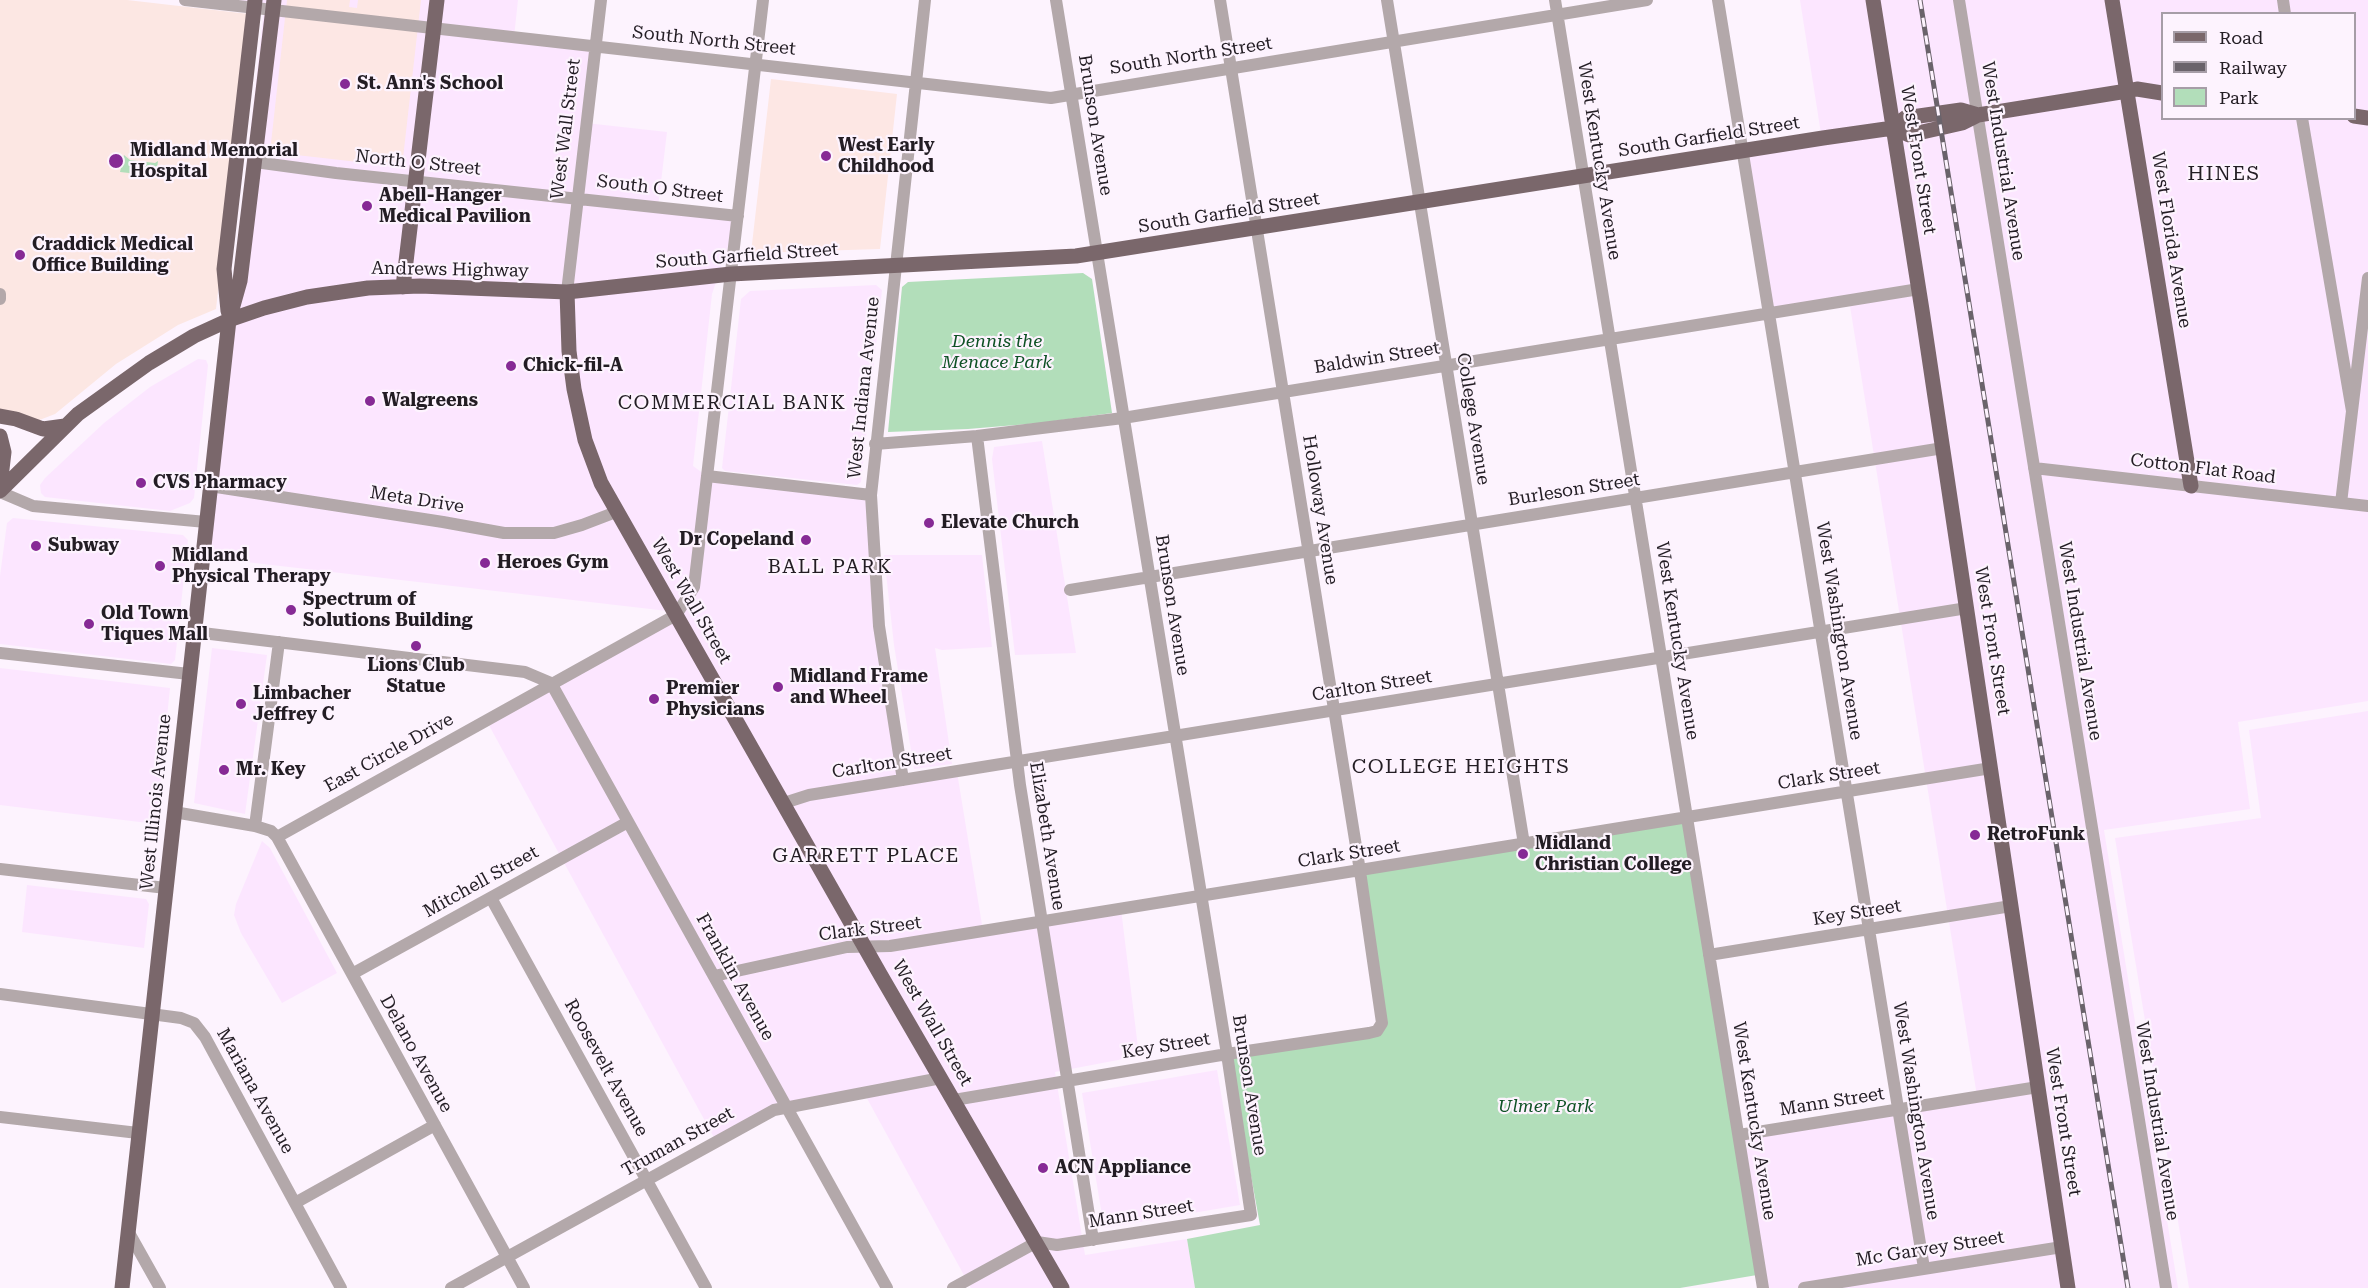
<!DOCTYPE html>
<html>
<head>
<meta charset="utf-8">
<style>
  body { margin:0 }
  #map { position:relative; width:2368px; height:1288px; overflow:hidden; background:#fdf3fe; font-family:"Roboto Serif",serif }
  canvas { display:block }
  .legend { position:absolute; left:2161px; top:12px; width:195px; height:108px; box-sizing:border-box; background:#fdf3fe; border:2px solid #a69da7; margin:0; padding:8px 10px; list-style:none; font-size:18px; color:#231d24 }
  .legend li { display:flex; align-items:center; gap:12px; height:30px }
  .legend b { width:30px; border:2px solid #a69da7 }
</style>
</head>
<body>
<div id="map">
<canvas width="2368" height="1288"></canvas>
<ul class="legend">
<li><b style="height:8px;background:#7a676b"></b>Road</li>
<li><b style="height:8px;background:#6a636b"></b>Railway</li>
<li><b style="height:16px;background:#b2deba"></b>Park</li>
</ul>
</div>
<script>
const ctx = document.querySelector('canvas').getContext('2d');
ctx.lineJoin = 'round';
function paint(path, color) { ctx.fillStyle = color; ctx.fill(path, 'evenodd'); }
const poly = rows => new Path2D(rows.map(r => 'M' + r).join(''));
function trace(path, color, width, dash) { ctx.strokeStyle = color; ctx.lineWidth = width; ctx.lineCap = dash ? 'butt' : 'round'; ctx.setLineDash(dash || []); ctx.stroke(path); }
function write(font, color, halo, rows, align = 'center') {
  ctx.font = font + ' "Roboto Serif",serif'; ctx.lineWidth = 4.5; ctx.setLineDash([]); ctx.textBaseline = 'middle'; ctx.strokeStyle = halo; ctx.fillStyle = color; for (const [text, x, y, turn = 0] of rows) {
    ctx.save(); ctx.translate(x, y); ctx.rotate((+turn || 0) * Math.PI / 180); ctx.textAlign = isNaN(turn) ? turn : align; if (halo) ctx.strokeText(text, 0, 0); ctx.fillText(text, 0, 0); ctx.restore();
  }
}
paint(poly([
  [210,0,518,0,514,37,595,47,586,123,667,132,658,207,738,216,712,294,693,466,707,476,869,495,903,780,957,772,983,931,1121,909,1139,1056,1055,1072,1085,1255,1187,1239,1195,1288,971,1288,864,1093,787,1104,717,1143,485,718,676,612,203,557,264,10],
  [1800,0,2368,0,2368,701,2238,722,2250,809,2104,830,2178,1288,1759,1288,1738,1135,1977,1096,1849,300,1769,313,1743,154,1822,140],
  [2162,14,2354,14,2354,118,2162,118],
  [876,285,882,290,861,482,857,485,725,471,722,468,741,299,750,291],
  [198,359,206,360,208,365,194,498,190,503,170,511,45,497,41,493,40,485,45,478,104,423,150,387],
  [1042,441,1076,653,1015,655,992,459,994,447],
  [13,518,183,535,188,540,175,660,171,664,0,644,0,576,7,523],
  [884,555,982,555,992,647,942,650,935,648,952,764,914,769,894,645],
  [212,648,267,655,245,814,194,803],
  [0,668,170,688,156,824,0,805],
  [2368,711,2368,1288,2189,1288,2115,838,2261,818,2249,730],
  [262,841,270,848,337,973,282,1003,241,933,234,915,236,904],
  [27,885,146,899,149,904,144,948,22,932],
  [1217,1070,1240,1205,1104,1228,1082,1093]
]), '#fce6ff');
paint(poly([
  [287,0,350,0,349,7,357,8,358,0,421,0,402,167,270,152],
  [771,79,897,94,880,249,751,253]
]), '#fde7e4');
paint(poly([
  [0,0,127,0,249,14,216,309,178,325,116,364,55,414,37,421,0,417]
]), '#fce7e3');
paint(poly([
  [124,155,130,160,155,163,158,161,156,176,120,172],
  [1083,273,1092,279,1112,413,1040,423,968,429,888,432,902,287,908,282],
  [1684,819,1757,1275,1680,1288,1195,1288,1187,1239,1260,1225,1230,1061,1231,1056,1381,1029,1363,872]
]), '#b2deba');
trace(poly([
  [185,0,1051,98,1647,0],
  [1387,0,1524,844],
  [1555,0,1763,1288],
  [1718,0,1924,1268],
  [1959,0,2166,1288],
  [2283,0,2285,14],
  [2302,118,2352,411],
  [255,162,336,173,738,216],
  [567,292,601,0],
  [0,294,0,299],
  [977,436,1020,785,1093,1240],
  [875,444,977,436,1123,418,1919,289],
  [2034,468,2368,506],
  [707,476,871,495],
  [210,486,443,522,504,533,554,533,582,525,616,512],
  [0,492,33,506,206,522],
  [2341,503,2368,278],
  [1070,590,1943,448],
  [194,632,525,672,551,683,887,1288],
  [0,653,189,674],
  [903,780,879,626,871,495,925,0],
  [784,803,809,795,1967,608],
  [174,812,255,826,271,831,277,837,676,615,694,587,763,0],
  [255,826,279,642],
  [277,837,524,1288],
  [0,869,166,888],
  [491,898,706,1288],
  [1709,955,2011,906],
  [352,974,628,822],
  [714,976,847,947,890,946,1991,768],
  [0,994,181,1018,194,1023,205,1037,341,1288],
  [954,1100,1227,1054,1369,1033,1377,1031,1382,1023,1360,871,1220,0],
  [0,1117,138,1133],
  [1739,1135,2038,1087],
  [295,1203,435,1125],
  [128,1231,160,1288],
  [451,1288,774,1110,941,1078],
  [953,1288,1037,1242,1057,1245,1251,1215,1227,1054,1056,0],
  [1804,1288,2062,1247]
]), '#b3a8aa', 12);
trace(poly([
  [1873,0,1922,310,2068,1288],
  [2112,0,2191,486],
  [2354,116,2368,118],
  [1893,128,1905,118,1961,110,1978,115],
  [403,287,437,0],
  [567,292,569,351,574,389,585,440,601,483,880,974,1062,1288],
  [228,311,224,269,255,0],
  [0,416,16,419,43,429,65,426],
  [0,436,4,452,0,486],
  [0,491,78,414,149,363,194,336,229,320,264,308,307,297,368,288,420,286,567,292,731,274,1076,256,1823,138,1893,128,1909,135,1962,123,1978,115,2127,91,2137,89,2162,93],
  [122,1288,229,320,240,281,274,0]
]), '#7a676b', 15);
const rail = poly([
  [1920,0,2128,1288]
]);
trace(rail, '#6a636b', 5);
trace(rail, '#fdf3fe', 3, [9]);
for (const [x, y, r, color] of [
  [345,84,6,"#862a95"],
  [826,156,6,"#862a95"],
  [116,161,8,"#862a95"],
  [367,206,6,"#862a95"],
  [20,255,6,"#862a95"],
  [511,366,6,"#862a95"],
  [370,401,6,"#862a95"],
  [141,483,6,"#862a95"],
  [929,523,6,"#862a95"],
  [806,540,6,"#862a95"],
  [36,546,6,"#862a95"],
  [485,563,6,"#862a95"],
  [160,566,6,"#862a95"],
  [291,610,6,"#862a95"],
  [89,624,6,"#862a95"],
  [416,646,6,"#862a95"],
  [778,687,6,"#862a95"],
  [654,699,6,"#862a95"],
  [241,704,6,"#862a95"],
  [224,770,6,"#862a95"],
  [1975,835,6,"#862a95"],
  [1523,854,6,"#862a95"],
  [1043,1168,6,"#862a95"]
]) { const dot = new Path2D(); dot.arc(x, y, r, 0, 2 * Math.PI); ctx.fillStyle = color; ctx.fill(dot); trace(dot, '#fdf3fe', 2); }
write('18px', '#231d24', '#fdf3fe', [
  ["South North Street",714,41,6],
  ["South North Street",1191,56,-9],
  ["Brunson Avenue",1095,125,81],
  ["West Wall Street",566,129,-83],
  ["South Garfield Street",1709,137,-9],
  ["West Front Street",1918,160,81],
  ["West Kentucky Avenue",1599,161,81],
  ["West Industrial Avenue",2003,161,81],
  ["North O Street",418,163,6],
  ["South O Street",660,189,7],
  ["South Garfield Street",1229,213,-9],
  ["West Florida Avenue",2171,240,81],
  ["South Garfield Street",747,256,-4],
  ["Andrews Highway",450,270,1],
  ["Baldwin Street",1377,358,-9],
  ["West Indiana Avenue",864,388,-84],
  ["College Avenue",1473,419,81],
  ["Cotton Flat Road",2203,469,7],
  ["Burleson Street",1574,490,-9],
  ["Meta Drive",417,500,9],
  ["Holloway Avenue",1320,510,81],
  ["West Wall Street",691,601,60],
  ["Brunson Avenue",1172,605,81],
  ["West Washington Avenue",1839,631,81],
  ["West Kentucky Avenue",1677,641,81],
  ["West Front Street",1992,641,81],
  ["West Industrial Avenue",2080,641,81],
  ["Carlton Street",1372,686,-9],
  ["East Circle Drive",389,753,-29],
  ["Carlton Street",892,763,-9],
  ["Clark Street",1829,776,-9],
  ["West Illinois Avenue",156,802,-84],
  ["Elizabeth Avenue",1047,836,81],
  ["Clark Street",1349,854,-9],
  ["Mitchell Street",481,882,-29],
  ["Key Street",1857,913,-9],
  ["Clark Street",870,929,-7],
  ["Franklin Avenue",735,977,61],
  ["West Wall Street",932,1023,60],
  ["Key Street",1166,1046,-9],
  ["Delano Avenue",416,1054,61],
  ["Roosevelt Avenue",606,1068,61],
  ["Brunson Avenue",1249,1085,81],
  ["Mariana Avenue",255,1091,61],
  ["Mann Street",1832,1102,-9],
  ["West Washington Avenue",1916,1111,81],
  ["West Kentucky Avenue",1754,1121,81],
  ["West Industrial Avenue",2157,1121,81],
  ["West Front Street",2063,1122,81],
  ["Truman Street",678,1142,-29],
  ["Mann Street",1141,1214,-9],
  ["Mc Garvey Street",1930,1249,-9]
]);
write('bold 18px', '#231d24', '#fdf3fe', [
  ["St. Ann's School",357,84],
  ["West Early",838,146],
  ["Childhood",838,167],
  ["Midland Memorial",130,151],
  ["Hospital",130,172],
  ["Abell-Hanger",379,196],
  ["Medical Pavilion",379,217],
  ["Craddick Medical",32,245],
  ["Office Building",32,266],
  ["Chick-fil-A",523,366],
  ["Walgreens",382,401],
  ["CVS Pharmacy",153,483],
  ["Elevate Church",941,523],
  ["Dr Copeland",794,540,"right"],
  ["Subway",48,546],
  ["Midland",172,556],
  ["Physical Therapy",172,577],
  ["Heroes Gym",497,563],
  ["Spectrum of",303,600],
  ["Solutions Building",303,621],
  ["Old Town",101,614],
  ["Tiques Mall",101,635],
  ["Lions Club",416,666,"center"],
  ["Statue",416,687,"center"],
  ["Midland Frame",790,677],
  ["and Wheel",790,698],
  ["Premier",666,689],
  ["Physicians",666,710],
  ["Limbacher",253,694],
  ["Jeffrey C",253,715],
  ["Mr. Key",236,770],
  ["RetroFunk",1987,835],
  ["Midland",1535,844],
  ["Christian College",1535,865],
  ["ACN Appliance",1055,1168]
], 'left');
write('italic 18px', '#0e5125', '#fdf3fe', [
  ["Dennis the",997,342],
  ["Menace Park",997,363],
  ["Ulmer Park",1546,1107]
]);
ctx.letterSpacing = '1.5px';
write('20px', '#231d24', '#fdf3fe', [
  ["HINES",2224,174],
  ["COMMERCIAL BANK",732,403],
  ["BALL PARK",830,567],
  ["COLLEGE HEIGHTS",1461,767],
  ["GARRETT PLACE",866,856]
]);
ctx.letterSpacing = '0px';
</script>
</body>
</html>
